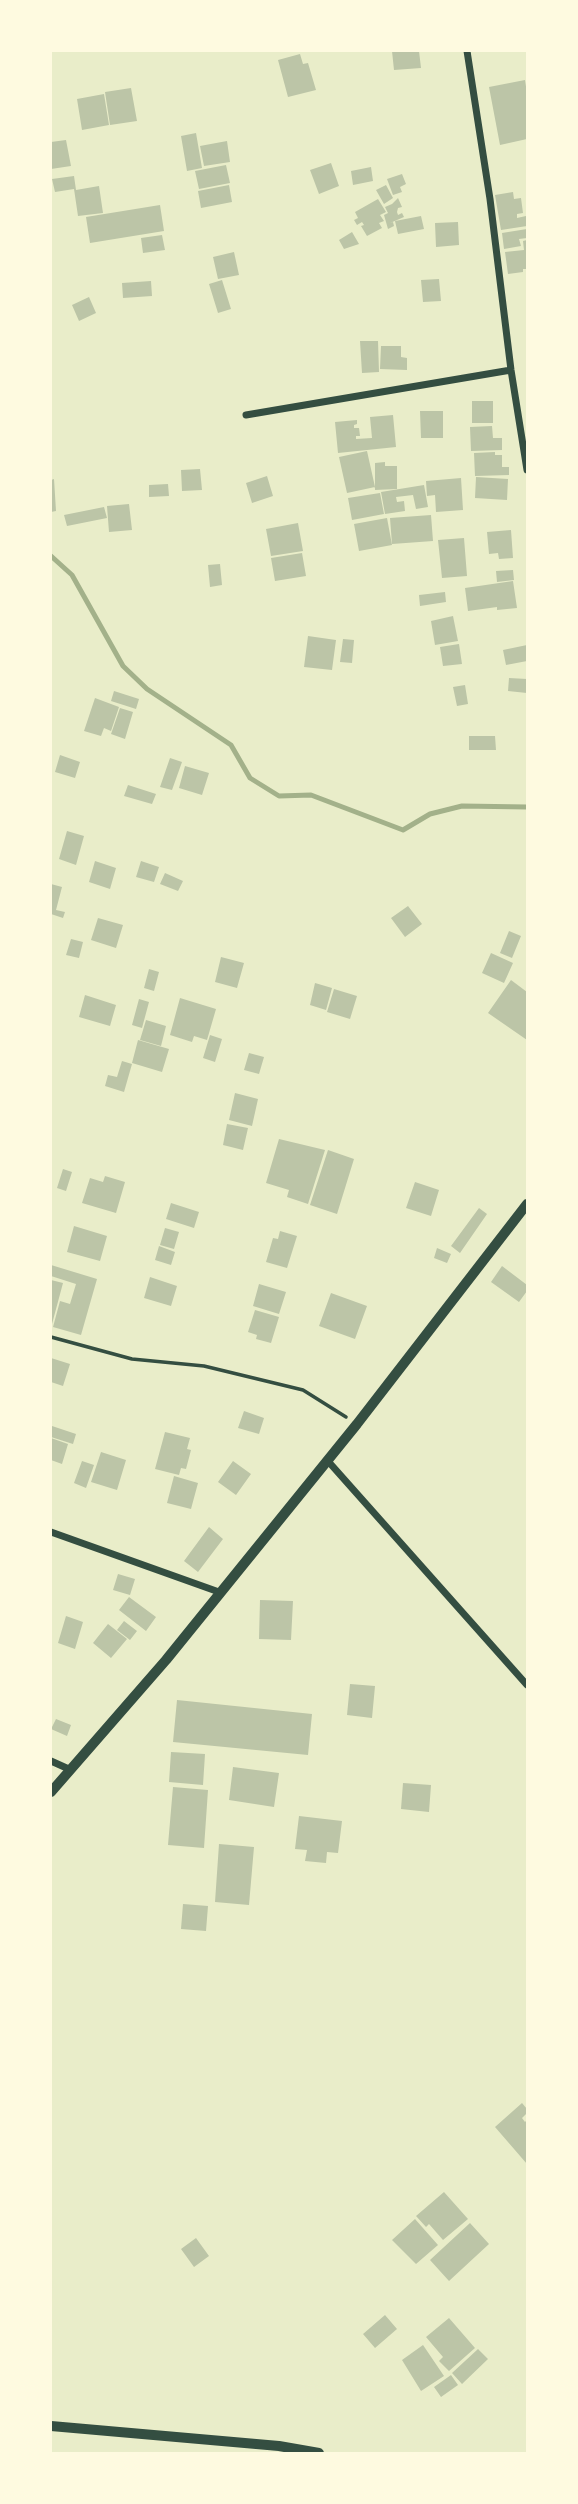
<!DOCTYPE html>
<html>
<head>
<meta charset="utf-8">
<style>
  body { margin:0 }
  #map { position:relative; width:578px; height:2504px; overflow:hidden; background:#e9edc9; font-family:"IBM Plex Sans",sans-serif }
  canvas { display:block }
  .frame { position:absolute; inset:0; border:52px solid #fefae0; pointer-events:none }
</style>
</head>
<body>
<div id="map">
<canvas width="578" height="2504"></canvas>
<div class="frame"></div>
</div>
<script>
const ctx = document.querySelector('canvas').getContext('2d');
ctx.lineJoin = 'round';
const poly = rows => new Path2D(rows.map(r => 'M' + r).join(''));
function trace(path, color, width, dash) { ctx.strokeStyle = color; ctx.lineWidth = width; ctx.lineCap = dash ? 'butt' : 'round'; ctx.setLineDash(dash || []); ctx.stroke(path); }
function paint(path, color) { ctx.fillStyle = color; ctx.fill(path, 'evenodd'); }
trace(poly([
  [51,556,72,575,123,666,147,689,231,745,250,778,279,796,311,795,403,830,430,814,462,806,527,807]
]), '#a3b18a', 5);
paint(poly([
  [392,51,419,51,421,68,394,70],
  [300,54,303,64,308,63,316,90,288,97,278,60],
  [525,80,527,93,527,139,500,145,489,87],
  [131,88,137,121,110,125,105,92],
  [104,94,109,125,82,130,77,99],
  [196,133,202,168,187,171,181,136],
  [66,140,71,166,51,169,51,142],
  [227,141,230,162,204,166,200,146],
  [331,163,339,186,319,194,310,170],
  [226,165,230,183,199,189,195,171],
  [371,167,373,181,353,185,351,171],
  [402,174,406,184,400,187,402,192,393,195,387,179],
  [74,176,76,190,99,186,103,213,78,216,74,189,55,192,52,179],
  [229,185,232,202,201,208,198,191],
  [386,185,393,198,384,204,376,190],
  [513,192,514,199,521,198,523,213,517,214,517,218,526,216,527,226,501,230,495,195],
  [398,198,402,207,398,208,397,212,398,215,402,213,404,217,390,223,393,222,394,226,388,229,384,215,388,213,385,207,392,204],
  [378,199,386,212,380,215,384,221,379,223,382,228,367,236,361,226,364,225,362,222,357,225,354,220,358,218,355,212],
  [160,205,164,231,90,243,86,217],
  [421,216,424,229,398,234,395,221],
  [458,222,459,245,436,247,435,223],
  [527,229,527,238,519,239,521,246,504,249,502,233],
  [352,232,359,244,344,249,339,240],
  [162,235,165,250,143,253,141,238],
  [527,240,527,269,523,269,523,272,508,274,505,252,524,250,523,241],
  [234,252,239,275,218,279,213,257],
  [439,279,441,301,423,302,421,280],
  [222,280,231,309,218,313,209,284],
  [151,281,152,296,123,298,122,283],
  [89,297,96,313,79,321,72,305],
  [360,341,378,341,379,372,362,373],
  [381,346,401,346,401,357,407,358,407,370,380,369],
  [472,401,493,401,493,423,472,423],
  [420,411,443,411,443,438,421,438],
  [393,415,396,447,338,453,335,422,357,420,357,424,354,425,354,428,359,428,360,436,356,436,356,439,372,438,370,417],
  [492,426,493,438,502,438,502,450,471,451,470,427],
  [367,451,375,487,347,493,339,457],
  [495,452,495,455,502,455,502,467,509,467,509,475,475,476,474,453],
  [385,462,385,466,397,466,397,489,375,490,375,463],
  [200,469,202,490,182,491,181,470],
  [267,476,273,496,252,503,246,483],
  [476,477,508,479,507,500,475,498],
  [461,478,463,510,436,512,435,495,427,496,426,481],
  [54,479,56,511,51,512,51,480],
  [168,484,169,496,149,497,149,485],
  [424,485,428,507,416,509,413,495,396,497,397,502,404,501,405,511,385,514,381,492],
  [380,493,384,514,352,520,348,498],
  [129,504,132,530,109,532,107,506],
  [104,507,107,518,67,526,64,515],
  [431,515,433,541,392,544,390,518],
  [387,518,392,545,359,551,354,524],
  [298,523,303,551,271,556,266,529],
  [511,530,513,558,499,559,498,553,489,554,487,532],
  [464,538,467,576,442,578,438,540],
  [302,553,306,576,275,581,271,558],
  [220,564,222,585,210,587,208,565],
  [513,570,514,580,497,582,496,571],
  [513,581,517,608,497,610,497,607,468,611,465,588],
  [445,592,446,602,420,606,419,595],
  [453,616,458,641,435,645,431,621],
  [308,636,336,640,332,670,304,667],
  [343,639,354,640,352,663,340,662],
  [459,644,462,664,443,666,440,647],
  [527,645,527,661,506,665,503,650],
  [509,678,527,679,527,693,508,691],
  [465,685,468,704,457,706,453,687],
  [114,691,139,699,136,709,111,701],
  [95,698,119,707,111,731,104,728,101,736,84,731],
  [120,708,133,712,125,739,111,734],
  [469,736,495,736,496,750,469,750],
  [60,755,80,762,75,778,55,772],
  [170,758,182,762,172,790,160,787],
  [185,766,209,773,202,795,179,788],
  [128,785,156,794,152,804,124,796],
  [67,831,84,836,76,865,59,859],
  [95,861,116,868,110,889,89,882],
  [141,861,159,867,154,882,136,877],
  [165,873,183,881,178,891,160,884],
  [51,884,62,887,56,910,65,912,63,918,51,914],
  [408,906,422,924,405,937,391,918],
  [98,918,123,925,116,948,91,940],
  [509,931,521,936,512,958,500,953],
  [71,939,83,942,79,958,66,955],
  [491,953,513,963,504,983,482,973],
  [221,957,244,963,237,988,215,982],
  [149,969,159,972,154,991,144,988],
  [511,980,527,992,527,1040,488,1013],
  [315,983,332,988,326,1010,310,1005],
  [334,989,357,996,350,1019,327,1012],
  [85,995,116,1005,110,1026,79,1017],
  [180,998,216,1009,207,1040,194,1036,192,1042,170,1035],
  [139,999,149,1002,142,1028,132,1025],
  [146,1020,166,1026,161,1046,140,1040],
  [210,1035,222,1039,215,1062,203,1058],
  [138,1040,169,1049,162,1072,132,1063],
  [249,1053,264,1057,259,1074,244,1070],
  [122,1061,132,1064,124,1092,105,1086,108,1075,117,1077],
  [235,1093,258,1099,252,1126,229,1120],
  [227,1124,248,1128,243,1150,223,1145],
  [279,1139,325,1150,308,1204,287,1197,289,1190,266,1183],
  [328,1150,354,1159,337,1214,310,1205],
  [63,1169,72,1172,66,1191,57,1188],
  [105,1176,125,1182,116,1213,82,1203,90,1178,103,1182],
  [415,1182,439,1190,431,1216,406,1208],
  [171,1203,199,1212,194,1228,166,1219],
  [479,1208,487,1214,460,1253,451,1246],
  [74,1226,107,1236,100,1261,67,1252],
  [165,1228,179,1232,174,1249,160,1245],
  [280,1231,297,1236,287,1268,266,1262,273,1238,278,1239],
  [159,1246,175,1252,171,1265,155,1260],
  [437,1248,451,1254,447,1263,434,1258],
  [51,1265,97,1279,81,1335,53,1327,60,1301,70,1304,76,1284,51,1276],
  [502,1266,527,1285,527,1291,519,1302,491,1282],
  [150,1277,177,1286,171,1306,144,1298],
  [51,1280,63,1283,52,1324,51,1324],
  [259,1284,286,1292,279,1314,253,1306],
  [331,1293,367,1306,355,1339,319,1326],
  [255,1310,279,1317,271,1343,256,1339,257,1335,248,1332],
  [51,1358,70,1364,63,1386,51,1382],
  [244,1411,264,1418,259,1434,238,1428],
  [52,1426,76,1434,73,1444,51,1437],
  [165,1432,190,1438,187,1449,191,1450,186,1469,181,1468,179,1475,155,1469],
  [51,1438,68,1444,62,1464,51,1460],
  [101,1452,126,1460,117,1490,91,1482],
  [82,1461,94,1465,86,1488,74,1483],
  [233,1461,251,1474,236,1495,218,1482],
  [174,1476,198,1483,191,1509,167,1503],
  [209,1527,223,1539,198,1572,184,1561],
  [118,1574,135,1579,130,1595,113,1590],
  [129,1597,156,1617,146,1631,119,1610],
  [260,1600,293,1601,291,1640,259,1639],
  [66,1616,83,1622,75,1649,58,1643],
  [124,1621,137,1631,130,1640,117,1630],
  [108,1624,127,1639,111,1658,93,1643],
  [350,1684,375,1686,372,1718,347,1715],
  [177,1700,312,1714,308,1755,173,1742],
  [56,1719,71,1725,67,1736,51,1729],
  [171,1752,205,1754,203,1785,169,1782],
  [233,1767,279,1773,274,1807,229,1800],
  [403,1783,431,1785,429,1812,401,1809],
  [173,1787,208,1790,204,1848,168,1845],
  [299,1816,342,1821,338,1853,327,1852,326,1863,305,1861,307,1850,295,1849],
  [219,1844,254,1847,249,1905,215,1902],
  [183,1904,208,1906,206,1931,181,1929],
  [522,2103,527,2109,527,2113,522,2118,525,2122,527,2120,527,2164,495,2127],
  [444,2192,468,2219,443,2240,429,2224,426,2227,416,2216],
  [415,2219,438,2245,416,2264,392,2240],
  [470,2223,489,2244,449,2281,430,2260],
  [196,2238,209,2256,194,2267,181,2249],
  [385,2315,397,2329,375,2348,363,2334],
  [449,2318,475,2348,449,2371,439,2361,443,2357,426,2337],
  [423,2345,444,2376,421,2391,402,2360],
  [478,2349,488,2359,462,2384,452,2373],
  [451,2375,458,2385,441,2397,434,2387]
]), '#bcc5a7');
trace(poly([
  [51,1337,132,1359,204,1366,303,1390,346,1417]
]), '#344e41', 3.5);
trace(poly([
  [467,51,490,199,511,370,527,470],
  [246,415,511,370],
  [327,1460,527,1685],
  [51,1532,219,1592],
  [51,1761,71,1770]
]), '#344e41', 7);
trace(poly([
  [51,1792,166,1660,357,1424,527,1204],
  [51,2426,279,2446,319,2453]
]), '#344e41', 10);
</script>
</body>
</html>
